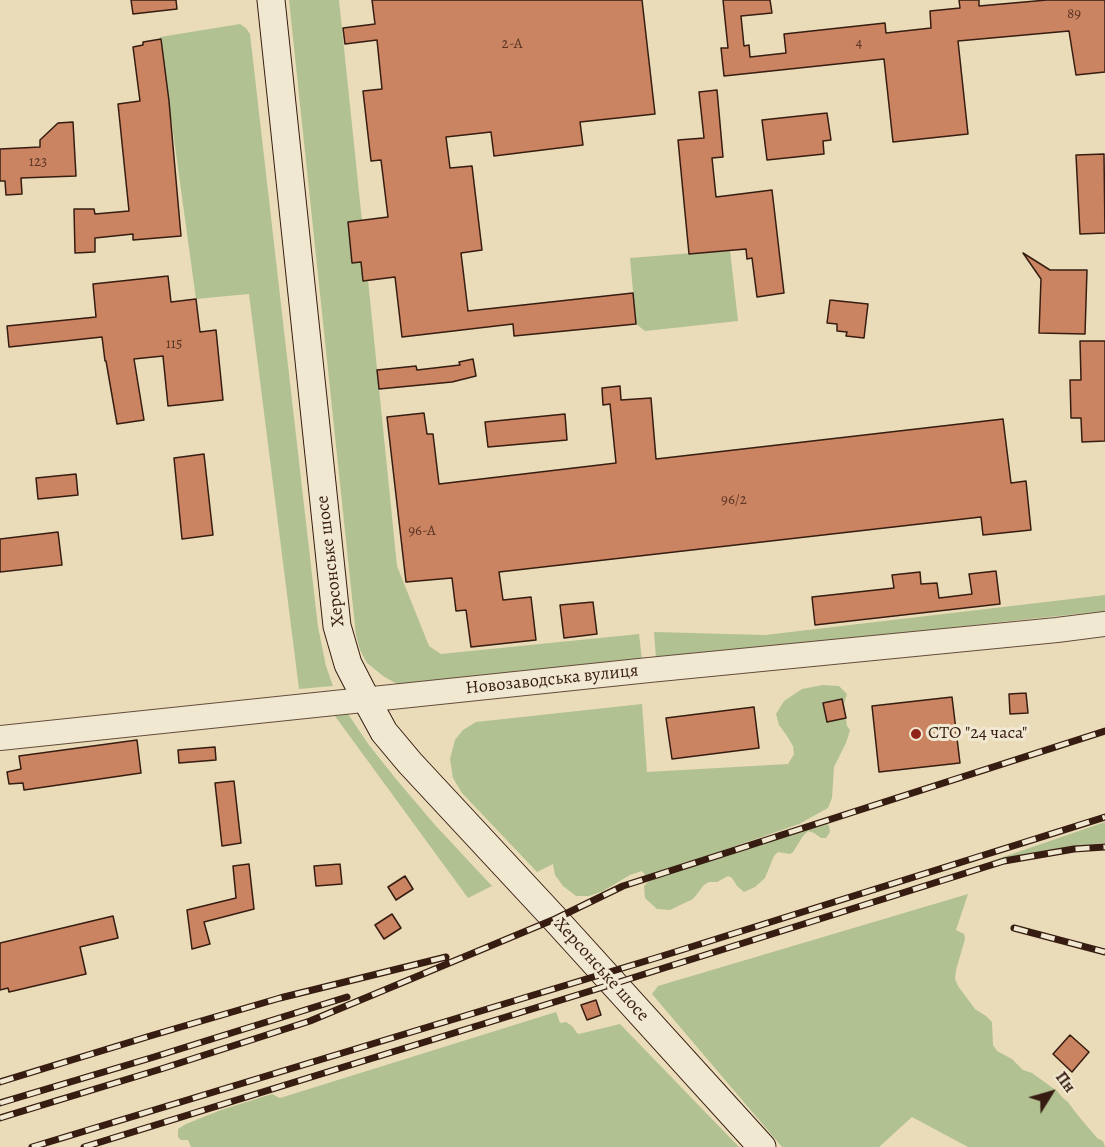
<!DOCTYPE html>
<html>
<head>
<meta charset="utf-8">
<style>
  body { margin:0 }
  #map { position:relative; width:1105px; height:1147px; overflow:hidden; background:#eadcb8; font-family:Alegreya,serif }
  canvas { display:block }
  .north { position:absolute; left:1021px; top:1063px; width:60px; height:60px; -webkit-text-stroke:4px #f1e8d1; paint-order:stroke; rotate:53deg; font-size:16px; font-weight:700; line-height:24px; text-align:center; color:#361c11 }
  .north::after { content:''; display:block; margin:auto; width:21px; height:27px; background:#361c11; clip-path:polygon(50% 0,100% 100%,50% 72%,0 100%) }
</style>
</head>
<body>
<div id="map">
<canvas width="1105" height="1147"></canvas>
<div class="north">Пн</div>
</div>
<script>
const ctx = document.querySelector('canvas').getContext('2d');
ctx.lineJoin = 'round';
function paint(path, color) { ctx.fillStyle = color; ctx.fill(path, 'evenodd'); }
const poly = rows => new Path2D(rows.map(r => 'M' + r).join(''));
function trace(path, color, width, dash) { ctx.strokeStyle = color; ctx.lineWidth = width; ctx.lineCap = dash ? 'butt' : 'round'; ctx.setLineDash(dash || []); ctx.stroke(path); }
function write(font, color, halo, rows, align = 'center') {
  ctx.font = font + ' Alegreya,serif'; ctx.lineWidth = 6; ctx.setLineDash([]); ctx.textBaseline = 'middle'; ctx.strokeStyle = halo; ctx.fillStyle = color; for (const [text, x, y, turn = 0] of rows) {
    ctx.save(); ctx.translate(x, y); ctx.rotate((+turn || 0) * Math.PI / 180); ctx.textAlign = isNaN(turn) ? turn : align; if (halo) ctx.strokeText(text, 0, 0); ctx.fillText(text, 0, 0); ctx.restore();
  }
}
paint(poly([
  [289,0,339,0,362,221,361,262,368,280,397,566,429,646,441,654,639,634,642,660,399,685,383,676,367,663,360,650,356,635],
  [240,24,246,28,250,34,318,627,326,666,333,686,299,689,249,294,196,299,160,37],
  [730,250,738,321,645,331,636,324,630,258],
  [1105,595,1105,611,656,659,654,632,765,635],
  [823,685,839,686,847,694,844,704,847,726,850,730,846,743,834,767,832,798,828,808,799,824,652,875,645,875,642,871,630,875,603,891,589,896,576,896,563,886,555,875,553,864,537,872,462,793,453,778,450,759,455,740,463,730,476,722,642,704,647,772,788,764,794,754,793,746,787,736,779,725,776,714,784,701,802,689],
  [346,711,369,745,396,779,435,825,492,886,468,898,332,712],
  [826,822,829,826,830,832,826,838,821,838,814,833,808,831,803,836,793,852,790,854,778,852,774,856,765,878,755,887,744,892,737,886,732,878,728,876,717,882,709,882,704,885,693,899,670,910,657,909,645,898,644,886,648,882,658,877],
  [1105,822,1105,843,1075,846,977,866],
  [968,894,956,930,964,934,965,939,956,970,955,979,958,986,975,1009,986,1016,992,1022,993,1045,997,1051,1012,1059,1023,1070,1032,1073,1057,1091,1063,1098,1068,1102,1076,1113,1097,1138,1103,1141,1105,1147,968,1147,912,1117,879,1147,782,1147,652,994,658,986],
  [556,1012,560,1023,566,1022,572,1026,577,1033,579,1034,620,1024,739,1147,191,1147,188,1140,181,1140,178,1137,178,1129,186,1124,221,1110,272,1094,280,1098]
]), '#b2c192');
const building = poly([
  [131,0,176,0,177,9,133,14,131,0],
  [372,0,642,0,655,114,580,122,583,145,494,156,491,132,446,137,450,168,472,166,482,250,461,253,468,311,633,293,636,324,514,336,513,324,402,337,395,277,363,281,361,262,352,263,348,222,388,217,381,160,371,161,363,91,382,89,377,40,345,44,343,28,375,24,372,0],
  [723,0,770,0,772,13,741,16,744,46,749,45,750,57,786,53,784,34,885,23,886,33,931,28,930,11,960,8,959,0,979,0,979,6,1047,0,1105,0,1105,72,1076,75,1069,31,958,41,968,134,893,142,884,59,724,76,721,48,728,48,723,0],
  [161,39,169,101,181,236,133,240,133,234,95,238,95,252,75,253,74,209,94,209,95,214,129,211,118,104,140,101,133,47,143,45,143,42,161,39],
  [717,90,723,157,712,158,716,197,772,190,784,293,757,297,752,258,747,259,746,249,689,254,678,140,704,138,699,92,717,90],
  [827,113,831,140,823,141,824,154,767,160,762,120,827,113],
  [73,122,76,176,21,178,22,194,6,195,5,181,0,181,0,149,40,147,40,140,58,123,73,122],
  [1104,154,1105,233,1080,234,1076,155,1104,154],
  [1023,253,1050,270,1087,270,1085,334,1039,333,1041,279,1023,253],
  [168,276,171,302,196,299,200,332,216,330,223,400,168,406,163,356,134,359,144,420,117,424,106,361,105,361,102,337,9,347,7,326,96,317,93,284,168,276],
  [830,300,868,304,864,338,846,336,847,332,837,331,837,324,827,323,830,300],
  [1080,341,1105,341,1105,441,1082,442,1081,418,1071,418,1070,380,1081,380,1080,341],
  [473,359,476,376,452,382,379,389,377,370,416,366,417,370,460,365,459,362,473,359],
  [620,386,621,400,651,398,656,459,1003,419,1011,483,1026,481,1031,530,983,535,981,517,499,572,503,600,531,597,536,640,471,647,466,610,456,611,452,578,406,582,387,417,424,413,427,434,433,434,439,484,616,463,610,404,603,405,602,388,620,386],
  [565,414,567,440,488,447,485,422,565,414],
  [204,454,213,535,182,539,174,458,204,454],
  [76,474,78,495,38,499,36,478,76,474],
  [58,532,62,565,0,572,0,539,58,532],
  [996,571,1000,604,815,625,812,597,894,588,892,575,920,572,921,584,937,583,939,598,972,594,969,574,996,571],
  [593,602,597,634,564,638,560,605,593,602],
  [1026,693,1028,713,1010,714,1009,694,1026,693],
  [952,697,960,763,879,772,872,706,952,697],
  [842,699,846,718,827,722,823,703,842,699],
  [754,707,759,748,672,759,666,718,754,707],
  [137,740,141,773,24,790,23,783,9,784,7,772,21,769,19,756,137,740],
  [215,747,216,760,179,763,178,750,215,747],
  [234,781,241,843,222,846,215,783,234,781],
  [249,864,254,909,204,922,210,944,192,949,187,910,236,898,233,866,249,864],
  [340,864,342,884,316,886,314,866,340,864],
  [405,876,413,889,396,900,388,887,405,876],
  [392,914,401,928,384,939,375,925,392,914],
  [113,916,118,938,80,947,86,974,9,992,8,988,0,990,0,943,113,916],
  [596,1000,601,1015,587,1020,581,1005,596,1000],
  [1070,1035,1089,1052,1072,1072,1053,1054,1070,1035]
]);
paint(building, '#cb8461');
trace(building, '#361c11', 1.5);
const tertiary = poly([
  [0,738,649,670,1057,630,1105,624]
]);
const secondary = poly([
  [271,0,337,626,348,664,366,699,384,732,410,763,555,919,762,1147]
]);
trace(tertiary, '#634c3b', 26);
trace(secondary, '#361c11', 29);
trace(tertiary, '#f1e8d1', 24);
trace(secondary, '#f1e8d1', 27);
const rail = poly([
  [1014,928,1105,952],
  [0,1082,150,1036,280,998,446,957],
  [0,1103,154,1057,347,997],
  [0,1118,161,1069,310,1021,555,919,623,886,1105,731],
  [32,1147,659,957,1105,817],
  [84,1147,613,984,1004,861,1074,849,1105,847]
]);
trace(rail, '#361c11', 7);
trace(rail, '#f1e8d1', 4.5, [14]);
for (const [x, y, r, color] of [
  [916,734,6,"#8f2418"]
]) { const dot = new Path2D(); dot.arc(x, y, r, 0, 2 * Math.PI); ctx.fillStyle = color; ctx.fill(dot); trace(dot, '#f1e8d1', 2); }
write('15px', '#5b3625', null, [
  ["89",1074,14],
  ["4",859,43],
  ["2-А",512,44],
  ["123",38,162],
  ["115",174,344],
  ["96/2",734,500],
  ["96-А",422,531]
]);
write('18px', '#361c11', '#f1e8d1', [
  ["Херсонське шосе",331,561,-97],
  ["Новозаводська вулиця",552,680,-6],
  ["Херсонське шосе",601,970,48]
]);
write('18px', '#361c11', '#f1e8d1', [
  ["СТО \"24 часа\"",928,734]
], 'left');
</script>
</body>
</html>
